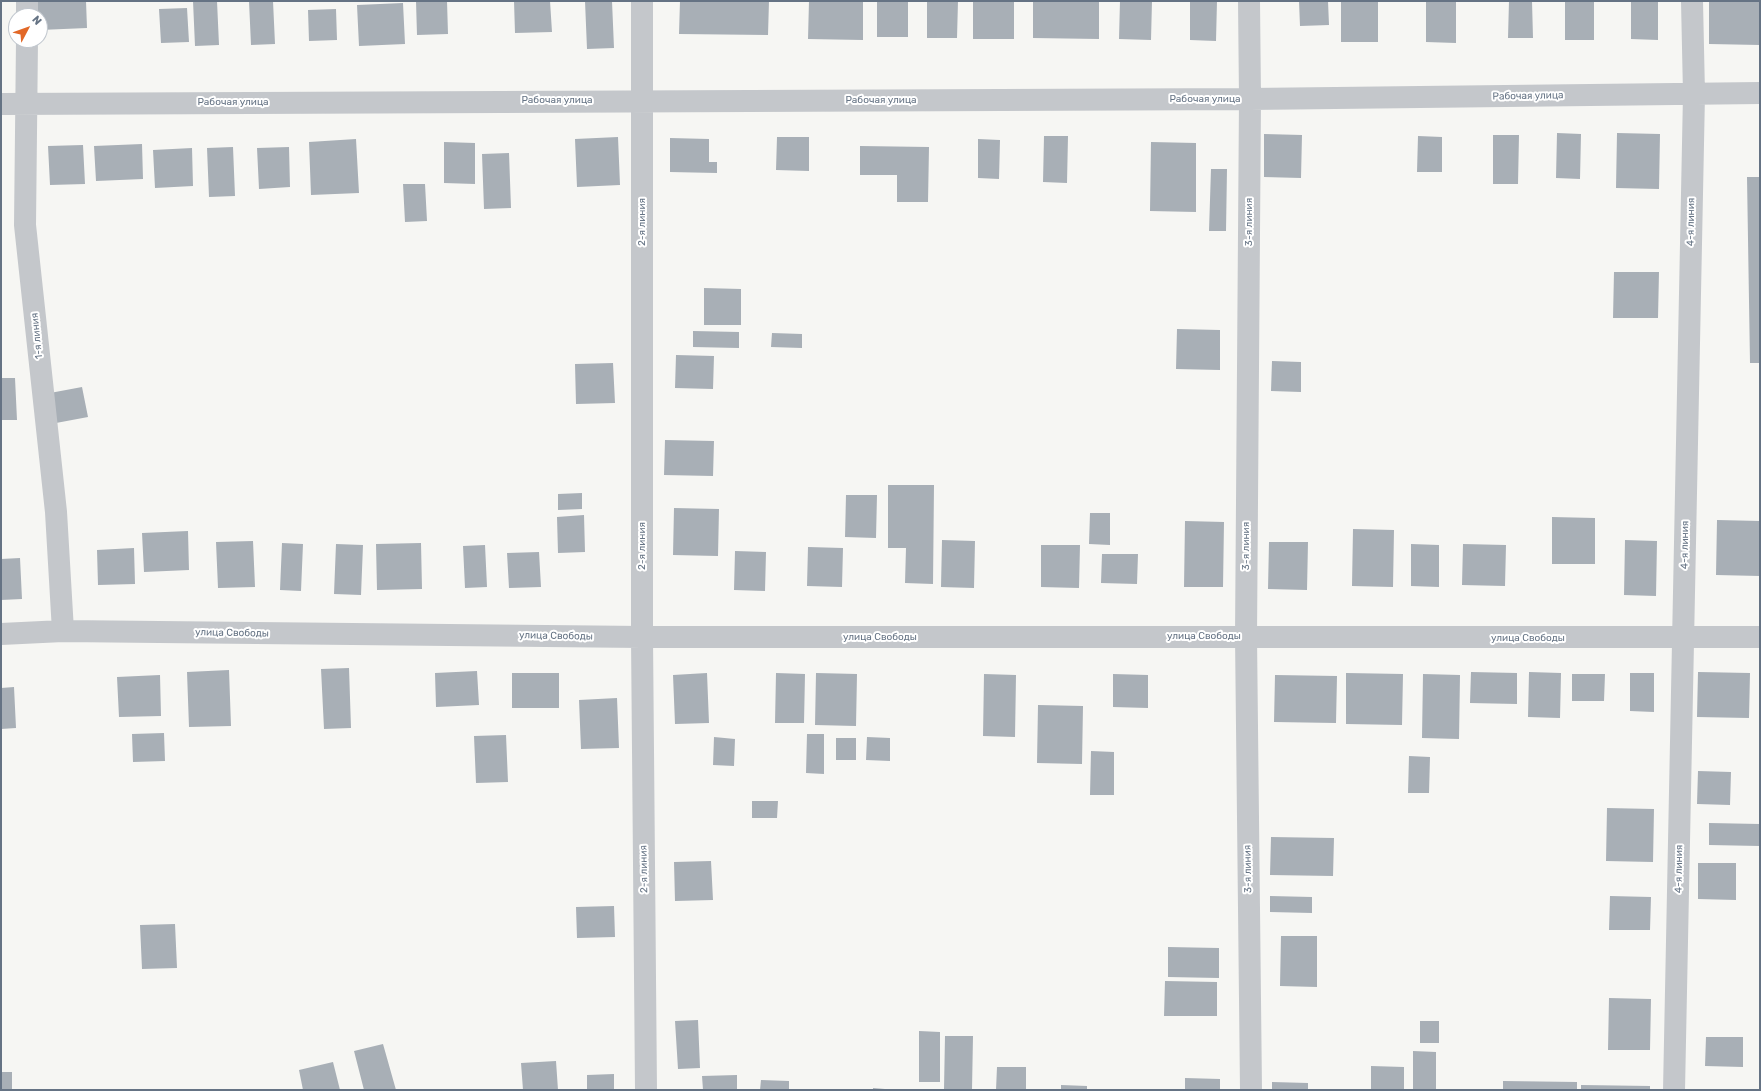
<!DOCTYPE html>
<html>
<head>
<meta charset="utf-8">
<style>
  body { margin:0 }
  #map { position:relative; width:1761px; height:1091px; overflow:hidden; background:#f6f6f3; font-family:Rubik,sans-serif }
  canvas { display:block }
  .frame { position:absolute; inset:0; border:2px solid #657384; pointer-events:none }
  .north { position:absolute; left:8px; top:8px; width:40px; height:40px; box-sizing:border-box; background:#fff; border:1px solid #c1c7ce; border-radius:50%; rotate:49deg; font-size:11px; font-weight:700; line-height:16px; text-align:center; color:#657384 }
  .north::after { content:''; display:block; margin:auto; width:14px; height:18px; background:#e26827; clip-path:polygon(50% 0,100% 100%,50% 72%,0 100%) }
</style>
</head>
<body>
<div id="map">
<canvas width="1761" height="1091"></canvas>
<div class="frame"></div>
<div class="north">N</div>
</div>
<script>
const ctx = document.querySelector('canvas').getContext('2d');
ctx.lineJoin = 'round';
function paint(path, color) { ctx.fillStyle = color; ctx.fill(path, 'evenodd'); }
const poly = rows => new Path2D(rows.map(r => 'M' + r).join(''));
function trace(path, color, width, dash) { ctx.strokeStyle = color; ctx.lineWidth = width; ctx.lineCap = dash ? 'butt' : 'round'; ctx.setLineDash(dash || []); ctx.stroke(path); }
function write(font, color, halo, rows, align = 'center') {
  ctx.font = font + ' Rubik,sans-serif'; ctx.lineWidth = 4; ctx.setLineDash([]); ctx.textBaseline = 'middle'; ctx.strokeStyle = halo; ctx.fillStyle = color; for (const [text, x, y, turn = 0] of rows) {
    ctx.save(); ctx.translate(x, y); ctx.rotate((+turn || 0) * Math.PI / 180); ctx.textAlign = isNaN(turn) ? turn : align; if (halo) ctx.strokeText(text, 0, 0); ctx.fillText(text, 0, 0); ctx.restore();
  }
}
paint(poly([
  [36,1,86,1,87,28,40,30,40,16,37,16],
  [193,1,217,1,219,45,195,46],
  [249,1,273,1,275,44,251,45],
  [416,1,447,1,448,34,417,35],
  [514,1,550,1,552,32,515,33],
  [585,1,612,1,614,48,587,49],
  [680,1,769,1,768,35,679,34],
  [809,1,863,1,863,40,808,39],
  [877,1,908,1,908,37,877,37],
  [927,1,958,1,957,38,927,38],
  [973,1,1014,1,1014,39,973,39],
  [1033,1,1099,1,1099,39,1033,38],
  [1120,1,1152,1,1151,40,1119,39],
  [1190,1,1217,1,1216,41,1190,40],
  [1299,1,1328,1,1329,25,1300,26],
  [1341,1,1378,1,1378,42,1341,42],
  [1426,1,1456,1,1456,43,1426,42],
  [1509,1,1532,1,1533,38,1508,38],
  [1565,1,1594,1,1594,40,1565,40],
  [1631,1,1658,1,1658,40,1631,39],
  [1709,1,1760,1,1760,45,1709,44],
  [403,3,405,44,359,46,357,5],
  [187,8,189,42,161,43,159,9],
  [336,9,337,40,309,41,308,10],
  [1557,133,1581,134,1580,179,1556,178],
  [1617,133,1660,134,1659,189,1616,188],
  [1264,134,1302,135,1301,178,1264,177],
  [1493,135,1519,135,1518,184,1493,184],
  [1044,136,1068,136,1067,183,1043,182],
  [1418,136,1442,137,1442,172,1417,172],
  [618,137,620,185,577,187,575,139],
  [777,137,809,137,809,171,776,170],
  [670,138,709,139,709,162,717,162,717,173,670,172],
  [356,139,359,193,311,195,309,142],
  [978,139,1000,140,999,179,978,178],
  [444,142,475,143,475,184,444,183],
  [1151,142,1196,143,1196,212,1150,211],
  [142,144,143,179,96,181,94,146],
  [83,145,85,184,50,185,48,146],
  [860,146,929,147,928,202,897,202,897,175,860,175],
  [233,147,235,196,209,197,207,148],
  [289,147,290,187,259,189,257,148],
  [192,148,193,186,155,188,153,150],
  [509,153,511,208,484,209,482,154],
  [1211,169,1227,169,1226,231,1209,231],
  [1747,177,1760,177,1760,363,1750,363],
  [403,184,425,184,427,221,405,222],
  [1614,272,1659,272,1658,318,1613,318],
  [704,288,741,289,741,325,704,325],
  [1177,329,1220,330,1220,370,1176,369],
  [693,331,739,332,739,348,693,347],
  [772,333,802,334,802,348,771,347],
  [676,355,714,356,713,389,675,388],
  [1272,361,1301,362,1301,392,1271,391],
  [613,363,615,403,576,404,575,364],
  [1,378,15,378,17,420,1,420],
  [82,387,88,417,56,423,50,393],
  [665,440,714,441,713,476,664,475],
  [888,485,934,485,933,584,905,583,906,548,888,548],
  [582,493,582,509,558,510,558,494],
  [846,495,877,495,876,538,845,537],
  [674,508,719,509,718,556,673,555],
  [1090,513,1110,513,1110,545,1089,544],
  [584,515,585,552,558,553,557,517],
  [1552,517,1595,518,1595,564,1552,564],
  [1717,520,1760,521,1760,576,1716,575],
  [1185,521,1224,522,1223,587,1184,587],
  [1353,529,1394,530,1393,587,1352,586],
  [188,531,189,570,144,572,142,533],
  [942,540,975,541,974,588,941,587],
  [1625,540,1657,541,1656,596,1624,595],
  [253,541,255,587,218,588,216,542],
  [1269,542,1308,542,1307,590,1268,589],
  [282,543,303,544,301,591,280,590],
  [421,543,422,589,377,590,376,544],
  [336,544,363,545,361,595,334,594],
  [1411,544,1439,545,1439,587,1411,586],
  [1463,544,1506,545,1505,586,1462,585],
  [485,545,487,587,465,588,463,546],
  [1041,545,1080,545,1079,588,1041,587],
  [808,547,843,548,842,587,807,586],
  [134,548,135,584,98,585,97,550],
  [735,551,766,552,765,591,734,590],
  [539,552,541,587,509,588,507,553],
  [1102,554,1138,554,1137,584,1101,583],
  [20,558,22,599,1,600,1,559],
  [349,668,351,728,324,729,321,669],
  [229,670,231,726,189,727,187,672],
  [477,671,479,705,436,707,435,673],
  [1471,672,1517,673,1517,704,1470,703],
  [1529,672,1561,673,1560,718,1528,717],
  [1698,672,1750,673,1749,718,1697,717],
  [512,673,559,673,559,708,512,708],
  [707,673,709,723,675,724,673,675],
  [776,673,805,674,804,723,775,723],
  [816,673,857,674,856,726,815,725],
  [1346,673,1403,674,1402,725,1346,724],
  [1630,673,1654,673,1654,712,1630,711],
  [984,674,1016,675,1015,737,983,736],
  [1113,674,1148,675,1148,708,1113,707],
  [1423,674,1460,675,1459,739,1422,738],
  [1572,674,1605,674,1604,701,1572,701],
  [160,675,161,716,119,717,117,677],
  [1275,675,1337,676,1336,723,1274,722],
  [14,687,16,728,1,729,1,688],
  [617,698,619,748,581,749,579,700],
  [1038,705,1083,706,1082,764,1037,763],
  [164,733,165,761,133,762,132,734],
  [807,734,824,734,824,774,806,773],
  [506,735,508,782,476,783,474,736],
  [714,737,735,739,734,766,713,765],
  [867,737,890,738,890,761,866,760],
  [836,738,856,738,856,760,836,760],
  [1091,751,1114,752,1114,795,1090,795],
  [1409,756,1430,757,1429,793,1408,793],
  [1698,771,1731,772,1730,805,1697,804],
  [752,801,778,801,777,818,752,818],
  [1607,808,1654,809,1653,862,1606,861],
  [1709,823,1760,824,1760,846,1709,845],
  [1271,837,1334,838,1333,876,1270,875],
  [711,861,713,900,675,901,674,862],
  [1698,863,1736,863,1736,900,1698,899],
  [1270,896,1312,897,1312,913,1270,912],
  [1610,896,1651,897,1650,930,1609,930],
  [614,906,615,937,577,938,576,907],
  [175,924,177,968,142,969,140,925],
  [1281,936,1317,936,1317,987,1280,986],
  [1168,947,1219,948,1219,978,1168,977],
  [1165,981,1217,982,1217,1016,1164,1016],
  [1609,998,1651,999,1650,1050,1608,1050],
  [698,1020,700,1068,678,1069,675,1021],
  [1420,1021,1439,1021,1439,1043,1420,1043],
  [919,1031,940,1032,940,1082,919,1082],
  [945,1036,973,1036,972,1090,944,1089],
  [1706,1037,1743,1037,1743,1067,1705,1066],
  [383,1044,396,1090,364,1090,354,1051],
  [1413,1051,1436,1052,1436,1090,1413,1090],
  [556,1061,558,1090,523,1090,521,1063],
  [333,1062,340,1090,303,1090,299,1070],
  [1371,1066,1404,1067,1404,1090,1371,1090],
  [997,1067,1026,1067,1026,1090,996,1090],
  [1,1072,12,1072,12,1090,1,1090],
  [614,1074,614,1090,587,1090,587,1075],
  [737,1075,737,1090,703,1090,702,1076],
  [1185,1078,1220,1079,1220,1090,1185,1090],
  [761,1080,789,1081,789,1090,760,1090],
  [1503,1081,1577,1082,1577,1090,1503,1090],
  [1272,1082,1308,1083,1308,1090,1272,1090],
  [1061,1085,1087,1086,1087,1090,1061,1090],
  [1581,1085,1650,1086,1650,1090,1581,1090],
  [873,1088,885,1089,885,1090,873,1090]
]), '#a8afb6');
trace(poly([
  [642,1,642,637,646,1090],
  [1249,1,1250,99,1246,636,1251,1090],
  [27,16,27,1],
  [27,40,25,225,56,512,63,631],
  [1,104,1250,99,1760,93],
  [1,634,63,631,642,637,1760,637],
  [1674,1090,1694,94,1692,1]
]), '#c4c7cb', 22);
write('10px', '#657384', '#fff', [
  ["Рабочая улица",1528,96,-1],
  ["Рабочая улица",1205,99],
  ["Рабочая улица",557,100],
  ["Рабочая улица",881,100],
  ["Рабочая улица",233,102],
  ["2-я линия",642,222,-90],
  ["3-я линия",1249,222,-90],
  ["4-я линия",1691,222,-89],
  ["1-я линия",37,336,-96],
  ["4-я линия",1685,545,-89],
  ["2-я линия",642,546,-90],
  ["3-я линия",1246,546,-90],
  ["улица Свободы",232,633,1],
  ["улица Свободы",556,636,1],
  ["улица Свободы",1204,636],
  ["улица Свободы",880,637],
  ["улица Свободы",1528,638],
  ["2-я линия",644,869,-91],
  ["3-я линия",1248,869,-91],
  ["4-я линия",1679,869,-89]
]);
</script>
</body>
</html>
